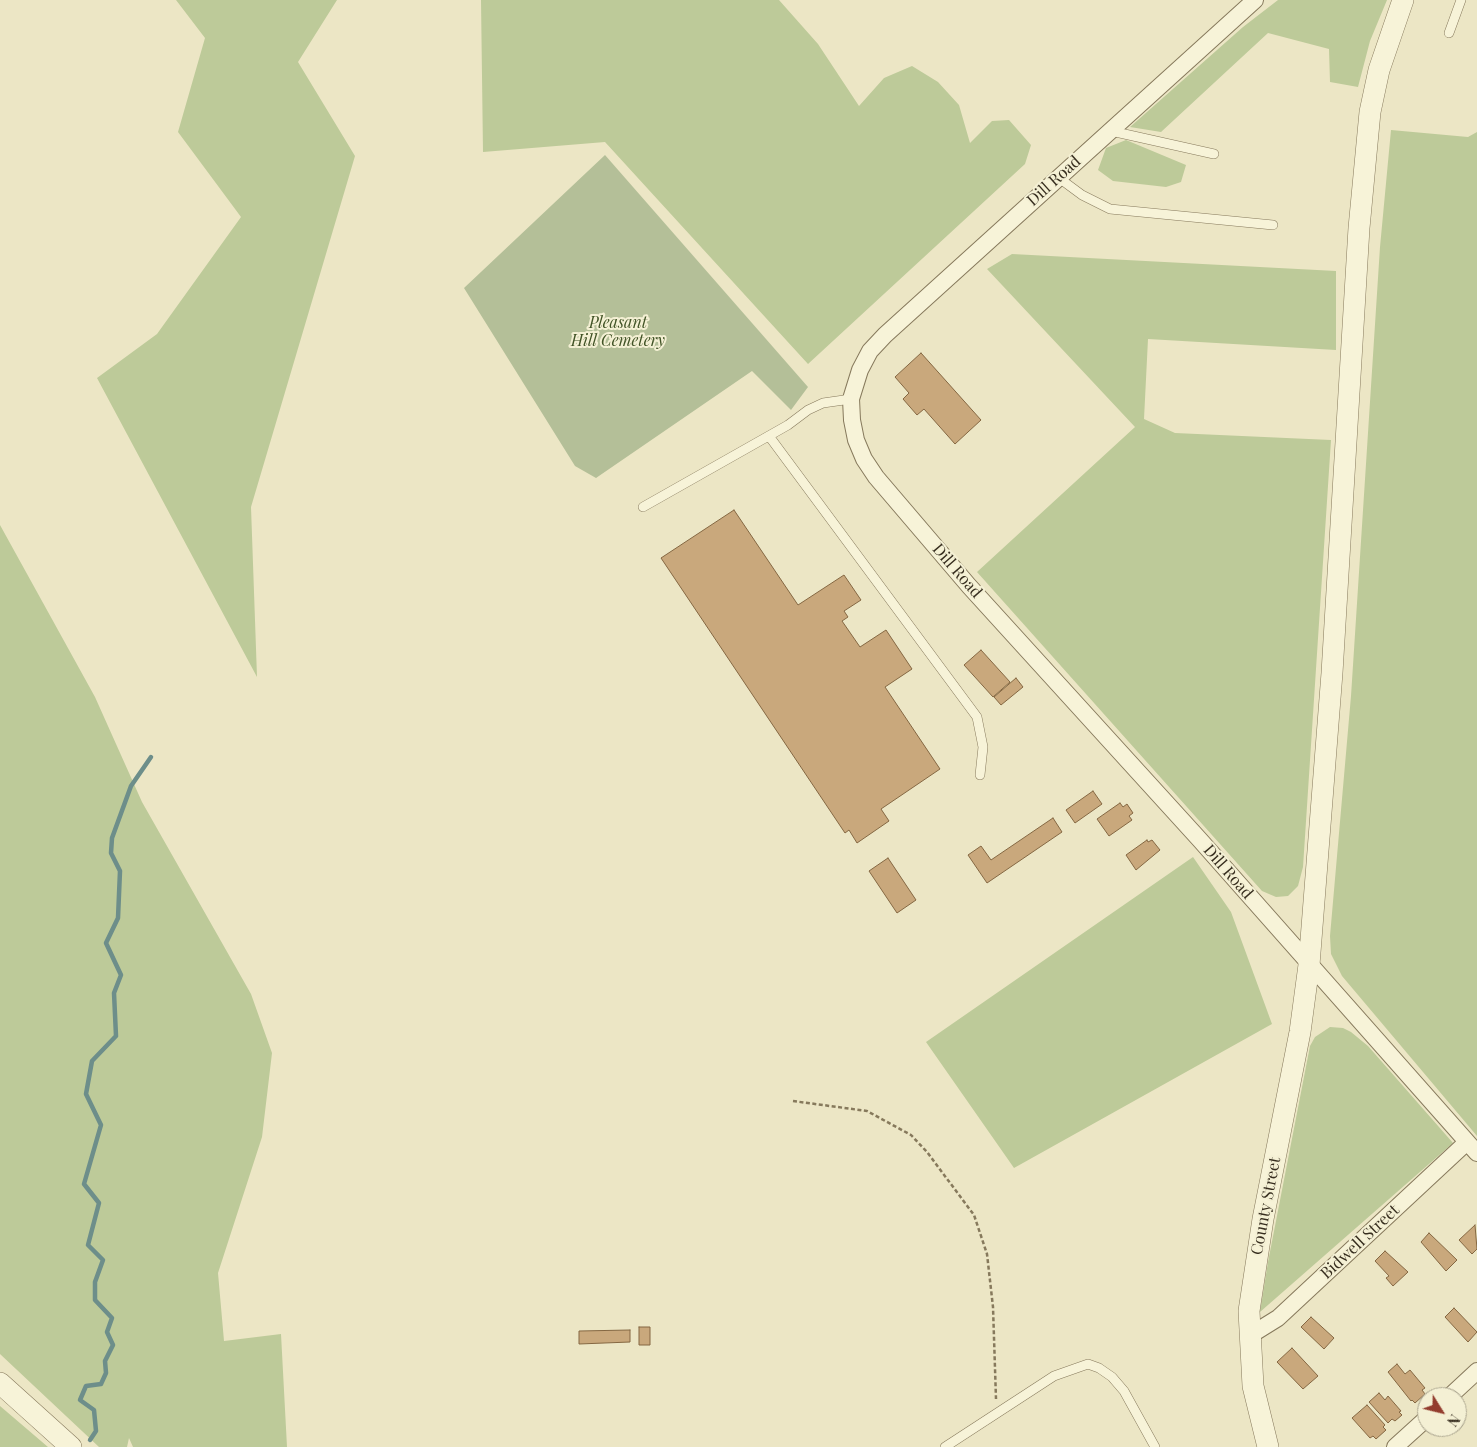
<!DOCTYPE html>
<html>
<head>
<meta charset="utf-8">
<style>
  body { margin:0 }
  #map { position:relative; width:1477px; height:1447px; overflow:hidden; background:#ece6c5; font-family:"Playfair Display",serif }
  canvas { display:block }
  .north { position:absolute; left:1417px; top:1387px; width:50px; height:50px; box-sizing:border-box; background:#f4f0d4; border:1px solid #a8a28c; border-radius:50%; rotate:126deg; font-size:14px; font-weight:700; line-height:20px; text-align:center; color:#372e1f }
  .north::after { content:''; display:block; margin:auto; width:18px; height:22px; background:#933d2e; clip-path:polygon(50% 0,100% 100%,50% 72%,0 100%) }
</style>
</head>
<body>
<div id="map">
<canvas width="1477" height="1447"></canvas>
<div class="north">N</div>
</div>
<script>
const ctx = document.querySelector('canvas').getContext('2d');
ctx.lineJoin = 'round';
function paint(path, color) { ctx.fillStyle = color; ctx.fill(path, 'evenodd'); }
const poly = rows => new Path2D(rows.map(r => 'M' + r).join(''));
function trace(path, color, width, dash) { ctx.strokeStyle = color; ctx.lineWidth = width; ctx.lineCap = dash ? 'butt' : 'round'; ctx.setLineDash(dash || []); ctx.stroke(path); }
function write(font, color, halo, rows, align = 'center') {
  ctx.font = font + ' "Playfair Display",serif'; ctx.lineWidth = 4; ctx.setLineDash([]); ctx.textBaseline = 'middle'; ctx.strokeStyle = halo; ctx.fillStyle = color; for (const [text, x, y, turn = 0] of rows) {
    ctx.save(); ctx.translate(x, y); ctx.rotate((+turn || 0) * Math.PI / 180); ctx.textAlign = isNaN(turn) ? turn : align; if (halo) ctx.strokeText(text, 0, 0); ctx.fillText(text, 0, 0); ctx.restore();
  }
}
paint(poly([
  [176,0,337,0,298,62,355,156,251,507,257,677,97,378,157,334,241,217,178,132,205,38],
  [481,0,779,0,818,44,859,106,884,78,912,66,938,82,959,105,970,143,992,121,1009,120,1031,145,1025,164,808,364,605,142,483,152],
  [1278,0,1387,0,1370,41,1358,87,1330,82,1329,49,1268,33,1161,132,1130,127,1243,27],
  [1391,130,1468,137,1477,132,1477,1136,1342,976,1331,954,1330,936,1351,696,1380,247],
  [1126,140,1186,165,1181,182,1166,187,1113,181,1098,170,1106,148],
  [1012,254,1336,271,1336,350,1148,339,1144,419,1175,433,1331,440,1303,867,1298,886,1288,896,1276,897,1262,891,977,572,1135,427,987,269],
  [0,525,95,697,142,802,251,994,272,1053,262,1137,218,1273,224,1341,281,1334,287,1447,133,1447,129,1438,127,1447,99,1447,0,1354],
  [1193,857,1231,912,1272,1024,1014,1168,926,1042],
  [1330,1027,1343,1028,1351,1032,1368,1046,1453,1143,1260,1312,1268,1262,1310,1046,1315,1037],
  [0,1406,48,1447,0,1447]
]), '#bdca99');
paint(poly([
  [605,155,808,387,791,410,752,371,596,478,575,466,464,288]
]), '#b4bf98');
trace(poly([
  [90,1440,96,1431,94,1410,80,1400,86,1386,101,1384,106,1373,105,1361,113,1345,107,1332,112,1318,95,1300,95,1282,103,1260,88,1245,99,1203,84,1184,101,1125,86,1094,92,1061,116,1036,114,993,121,975,106,943,118,918,120,871,111,853,112,838,131,786,151,757]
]), '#6d8e8a', 4.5);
const building = poly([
  [921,353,981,420,955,444,924,409,917,415,903,399,909,393,895,377,921,353],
  [734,510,798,605,844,575,861,600,844,611,848,617,842,621,860,647,886,630,912,669,885,687,940,769,881,809,889,821,857,843,849,830,845,833,661,558,734,510],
  [981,650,1010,682,993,697,964,665,981,650],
  [1016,678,1023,687,1001,705,994,697,1016,678],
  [1093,791,1102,804,1075,823,1066,810,1093,791],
  [1120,803,1123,807,1127,804,1133,813,1129,816,1132,820,1109,836,1097,819,1120,803],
  [1053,818,1062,832,987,883,968,855,981,846,991,860,1053,818],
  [1147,840,1148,842,1152,840,1160,850,1136,870,1126,855,1147,840],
  [888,858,916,900,897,913,869,871,888,858],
  [1475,1225,1477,1249,1472,1254,1459,1240,1475,1225],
  [1429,1233,1457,1260,1446,1271,1421,1242,1429,1233],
  [1385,1251,1408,1272,1393,1286,1386,1278,1389,1276,1375,1261,1385,1251],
  [1454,1308,1477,1332,1468,1342,1445,1317,1454,1308],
  [1311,1317,1334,1338,1324,1349,1301,1327,1311,1317],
  [639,1327,650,1327,650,1345,639,1345,639,1327],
  [630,1330,630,1342,579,1344,579,1331,630,1330],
  [1292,1348,1318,1376,1303,1389,1277,1362,1292,1348],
  [1397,1364,1405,1374,1410,1370,1425,1388,1422,1390,1425,1394,1415,1403,1412,1400,1411,1401,1388,1372,1397,1364],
  [1379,1393,1385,1400,1388,1396,1401,1411,1399,1412,1402,1415,1395,1421,1392,1419,1388,1423,1369,1402,1379,1393],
  [1367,1405,1385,1425,1383,1427,1386,1430,1376,1439,1373,1436,1370,1438,1352,1418,1367,1405]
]);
paint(building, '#c9a87c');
trace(building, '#846742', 1);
const service = poly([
  [1449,33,1461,0],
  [1111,131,1214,154],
  [1059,178,1082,195,1110,209,1273,225],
  [769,436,977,717,983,747,980,775],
  [643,507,788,425,808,410,823,403,851,399],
  [945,1447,1054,1376,1088,1364,1099,1368,1112,1377,1124,1391,1155,1447]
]);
const minor = poly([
  [1255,0,885,335,870,351,860,370,851,399,852,420,856,440,864,459,876,477,969,586,1200,840,1477,1153],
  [1249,1336,1278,1318,1467,1142],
  [1449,1397,1477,1371],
  [1395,1447,1427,1418]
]);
const tertiary = poly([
  [0,1383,71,1447],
  [1268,1447,1253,1386,1249,1311,1263,1219,1300,1032,1309,965,1332,673,1359,228,1370,112,1379,70,1403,0]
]);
trace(service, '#86795c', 10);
trace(minor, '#86795c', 18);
trace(tertiary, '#86795c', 22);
trace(poly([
  [793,1101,867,1111,911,1135,927,1152,974,1215,987,1254,993,1307,996,1399]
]), '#86795c', 2.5, [4, 2.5]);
trace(service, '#f7f3d8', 9);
trace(minor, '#f7f3d8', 16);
trace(tertiary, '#f7f3d8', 21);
write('16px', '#372e1f', '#f4f0d4', [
  ["Dill Road",1054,181,-42],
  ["Dill Road",957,571,49],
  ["Dill Road",1228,872,49],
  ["County Street",1266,1206,-79],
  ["Bidwell Street",1360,1242,-43]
]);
write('italic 16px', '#415326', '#f4f0d4', [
  ["Pleasant",618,323],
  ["Hill Cemetery",618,341]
]);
</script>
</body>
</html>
